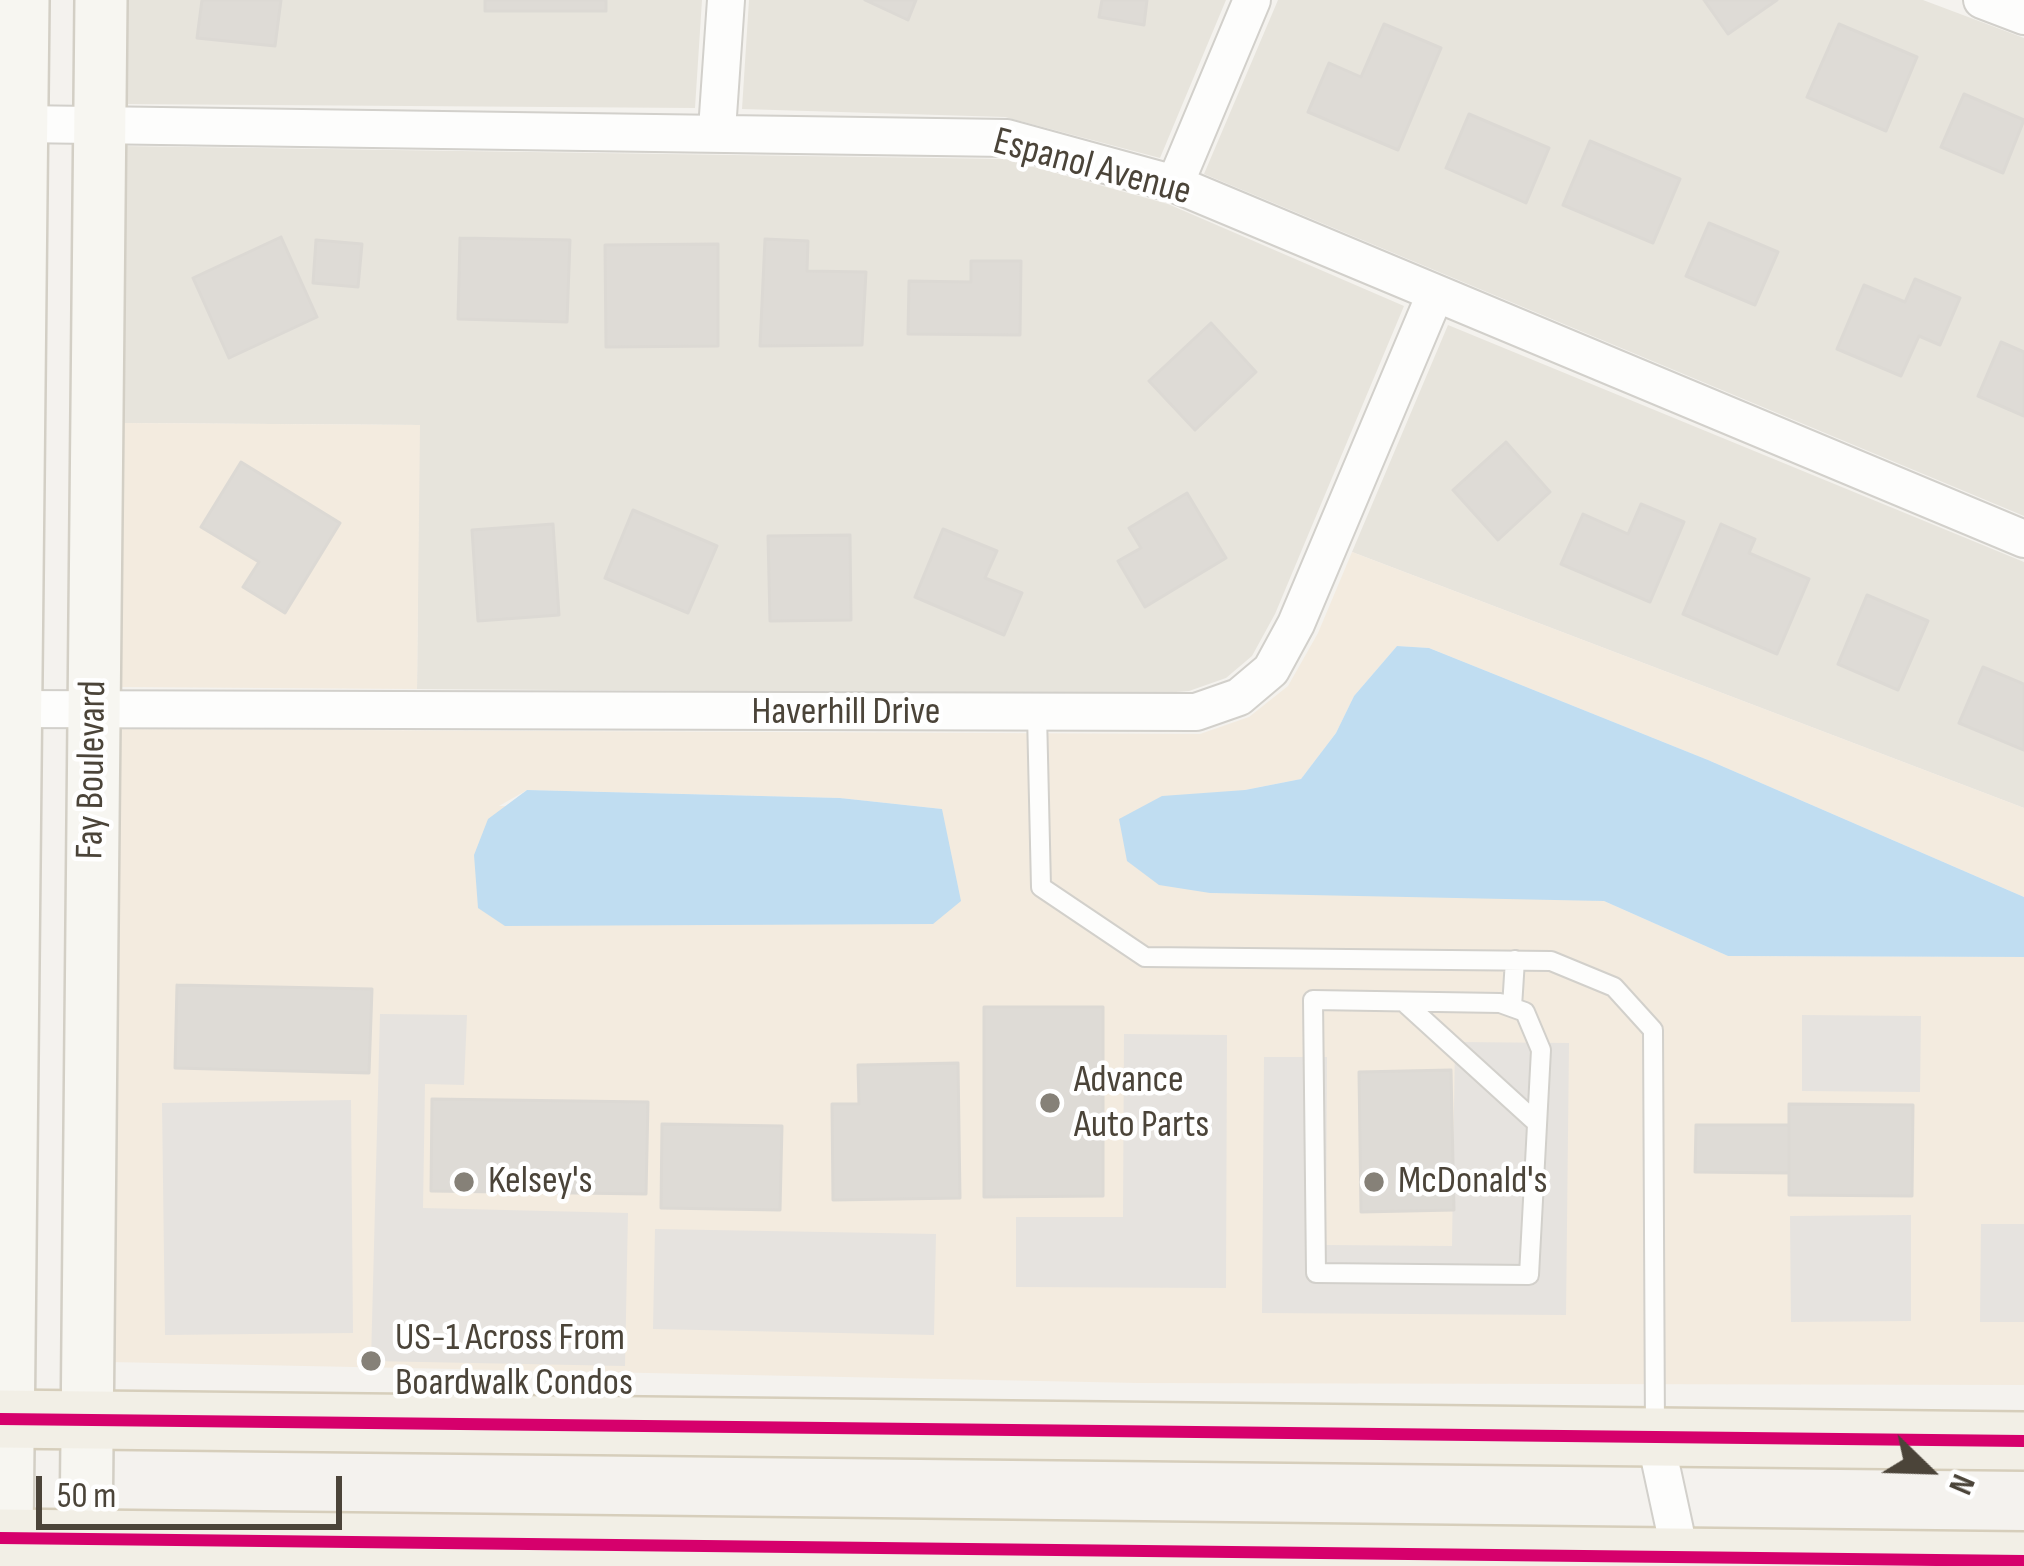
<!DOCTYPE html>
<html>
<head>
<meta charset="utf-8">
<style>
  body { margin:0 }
  #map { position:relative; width:2024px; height:1566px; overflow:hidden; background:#f4f2ee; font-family:"Sofia Sans Condensed",sans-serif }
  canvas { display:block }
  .north { position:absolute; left:1868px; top:1410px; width:120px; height:120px; -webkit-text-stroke:9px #fff; paint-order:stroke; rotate:113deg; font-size:33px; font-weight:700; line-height:48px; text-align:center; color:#4b4439 }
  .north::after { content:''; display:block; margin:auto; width:42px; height:54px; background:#4b4439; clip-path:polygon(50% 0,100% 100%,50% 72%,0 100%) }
  .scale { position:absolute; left:36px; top:1476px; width:306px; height:54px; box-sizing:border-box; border:6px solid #4b4439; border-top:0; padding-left:15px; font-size:36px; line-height:42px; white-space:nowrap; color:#4b4439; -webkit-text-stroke:9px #fff; paint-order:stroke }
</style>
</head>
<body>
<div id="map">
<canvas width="2024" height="1566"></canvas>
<div class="north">N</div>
<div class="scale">50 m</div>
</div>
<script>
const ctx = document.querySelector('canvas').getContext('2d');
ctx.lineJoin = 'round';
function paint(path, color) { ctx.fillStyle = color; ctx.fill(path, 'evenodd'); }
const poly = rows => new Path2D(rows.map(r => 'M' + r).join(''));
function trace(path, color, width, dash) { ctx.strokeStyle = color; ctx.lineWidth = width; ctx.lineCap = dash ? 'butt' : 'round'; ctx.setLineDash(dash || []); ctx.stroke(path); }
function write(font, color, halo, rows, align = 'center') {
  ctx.font = font + ' "Sofia Sans Condensed",sans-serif'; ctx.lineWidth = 9; ctx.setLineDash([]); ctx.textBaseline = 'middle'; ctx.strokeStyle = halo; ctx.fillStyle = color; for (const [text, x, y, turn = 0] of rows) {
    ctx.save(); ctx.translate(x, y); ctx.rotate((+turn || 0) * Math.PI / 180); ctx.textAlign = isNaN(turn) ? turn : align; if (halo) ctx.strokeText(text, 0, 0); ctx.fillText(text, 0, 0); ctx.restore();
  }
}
paint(poly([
  [127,0,702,0,695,108,122,104],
  [749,0,1226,0,1160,158,1005,117,742,109],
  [1278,0,1923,0,2024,38,2024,516,1204,174],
  [121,146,1005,159,1168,204,1404,306,1275,614,1252,656,1226,678,1189,691,1152,694,417,689,419,425,123,423],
  [1448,325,2024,562,2024,808,1352,552]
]), '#e7e4dc');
paint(poly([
  [123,423,420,425,417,689,118,687],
  [1352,552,2024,808,2024,897,1708,760,1429,648,1397,646,1354,696,1336,733,1301,779,1245,790,1210,893,1546,896,1604,901,1728,956,2024,957,2024,1385,1138,1383,109,1362,118,729,1200,734,1249,717,1288,686,1318,633],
  [527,790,840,798,942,809,499,806]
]), '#f3ebdf');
paint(poly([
  [380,1014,467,1015,464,1085,425,1084,423,1208,628,1213,625,1366,371,1361],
  [1802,1015,1921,1016,1920,1092,1802,1091],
  [1124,1034,1227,1035,1226,1288,1016,1287,1016,1217,1123,1217],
  [1455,1042,1569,1043,1566,1315,1262,1313,1264,1057,1327,1057,1326,1245,1452,1246],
  [351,1100,353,1333,165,1335,162,1103],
  [1911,1215,1911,1321,1791,1322,1790,1216],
  [1981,1224,2024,1224,2024,1322,1980,1322],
  [655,1229,936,1234,934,1335,653,1329]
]), '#e6e3df');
paint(poly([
  [1397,646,1429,648,1708,760,2024,897,2024,957,1728,956,1604,901,1210,893,1159,885,1127,861,1119,819,1162,796,1245,790,1301,779,1336,733,1354,696],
  [527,790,840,798,942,809,961,901,933,924,505,926,478,908,474,855,488,819]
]), '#c0ddf1');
const building = poly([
  [202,0,281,0,275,46,197,38,202,0],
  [485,0,606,0,606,11,485,11,485,0],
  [865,0,916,0,908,20,865,0],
  [1102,0,1147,0,1144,25,1099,17,1102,0],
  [1704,0,1777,0,1728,34,1704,0],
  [1384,24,1441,48,1398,150,1308,112,1329,63,1361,77,1384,24],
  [1839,24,1917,57,1886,131,1807,97,1839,24],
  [1964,94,2024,120,2003,173,1941,147,1964,94],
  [1469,114,1549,148,1526,203,1446,168,1469,114],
  [1590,141,1680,179,1653,243,1563,205,1590,141],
  [1709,223,1778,252,1755,305,1686,276,1709,223],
  [281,237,317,317,229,358,193,278,281,237],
  [460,238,570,240,567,322,458,319,460,238],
  [765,239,808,241,807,271,866,272,862,345,760,346,765,239],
  [316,240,362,244,358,287,313,283,316,240],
  [718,244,718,346,606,347,605,245,718,244],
  [971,261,1021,261,1020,335,908,334,909,281,971,282,971,261],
  [1915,279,1960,298,1940,345,1919,336,1901,376,1837,349,1864,285,1905,302,1915,279],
  [1211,323,1256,372,1195,430,1149,381,1211,323],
  [2001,342,2024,352,2024,416,1978,396,2001,342],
  [1506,442,1550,492,1498,540,1453,490,1506,442],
  [241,462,340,523,285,613,243,587,259,562,201,527,241,462],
  [1187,493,1226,558,1145,607,1118,561,1141,548,1129,528,1187,493],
  [1641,504,1684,522,1650,602,1561,564,1583,514,1628,534,1641,504],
  [633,510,717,546,688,613,605,578,633,510],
  [553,524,559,615,478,621,472,530,553,524],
  [1721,524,1755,539,1749,553,1809,579,1777,654,1683,614,1721,524],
  [943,529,997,551,985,578,1022,593,1004,635,915,597,943,529],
  [850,535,851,620,770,621,768,536,850,535],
  [1867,595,1928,621,1898,690,1838,664,1867,595],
  [1983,667,2024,684,2024,750,1959,723,1983,667],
  [177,985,372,989,369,1073,175,1068,177,985],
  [984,1007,1103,1007,1103,1196,984,1197,984,1007],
  [958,1063,960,1198,833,1200,832,1104,859,1104,858,1065,958,1063],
  [1451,1070,1454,1210,1361,1212,1359,1072,1451,1070],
  [432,1099,648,1102,646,1194,431,1191,432,1099],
  [1789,1104,1913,1105,1912,1196,1789,1195,1789,1104],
  [662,1124,782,1126,780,1210,661,1208,662,1124],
  [1696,1125,1789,1125,1789,1173,1695,1172,1696,1125]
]);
paint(building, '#dedbd6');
trace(building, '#dcd9d4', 3);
const lane = poly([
  [1037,714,1041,887,1145,957,1551,961,1614,987,1653,1030,1655,1431],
  [1313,1000,1500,1003,1525,1012,1541,1050,1529,1275,1316,1273,1313,1000],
  [1404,1002,1537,1123],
  [1512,1007,1515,960]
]);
const street = poly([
  [1982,0,2024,16],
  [20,124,1007,138,1175,184,2024,539],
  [717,130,726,0],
  [1175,184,1252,0],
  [0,709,1196,712,1239,697,1271,670,1296,624,1434,297],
  [1655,1438,1681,1558]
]);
const secondary = poly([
  [7,1538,23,0],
  [86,1541,101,0]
]);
const primary = poly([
  [0,1419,2024,1441],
  [0,1538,2024,1561]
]);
trace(lane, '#d2d0cb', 22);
trace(street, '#d2d0cb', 40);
trace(secondary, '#d3cfc5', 56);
trace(primary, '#d6cebb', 62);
trace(lane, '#fdfdfc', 18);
trace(street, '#fdfdfc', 36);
trace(secondary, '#f7f6f1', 51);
trace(primary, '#f2efe6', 57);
trace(poly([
  [0,1419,2024,1441],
  [0,1538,2024,1561]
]), '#d6006c', 12);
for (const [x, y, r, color] of [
  [1050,1103,12,"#868178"],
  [464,1182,12,"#868178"],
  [1374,1182,12,"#868178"],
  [371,1361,12,"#868178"]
]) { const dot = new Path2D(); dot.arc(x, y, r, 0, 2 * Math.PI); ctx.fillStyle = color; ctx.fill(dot); trace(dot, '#fff', 4.5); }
write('39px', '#4b4439', '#fff', [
  ["Espanol Avenue",1092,168,15],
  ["Haverhill Drive",846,713],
  ["Fay Boulevard",93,770,-89]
]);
write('39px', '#4b4439', '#fff', [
  ["Advance",1074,1081],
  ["Auto Parts",1074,1126],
  ["Kelsey's",488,1182],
  ["McDonald's",1398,1182],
  ["US-1 Across From",395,1339],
  ["Boardwalk Condos",395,1384]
], 'left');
</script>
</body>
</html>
